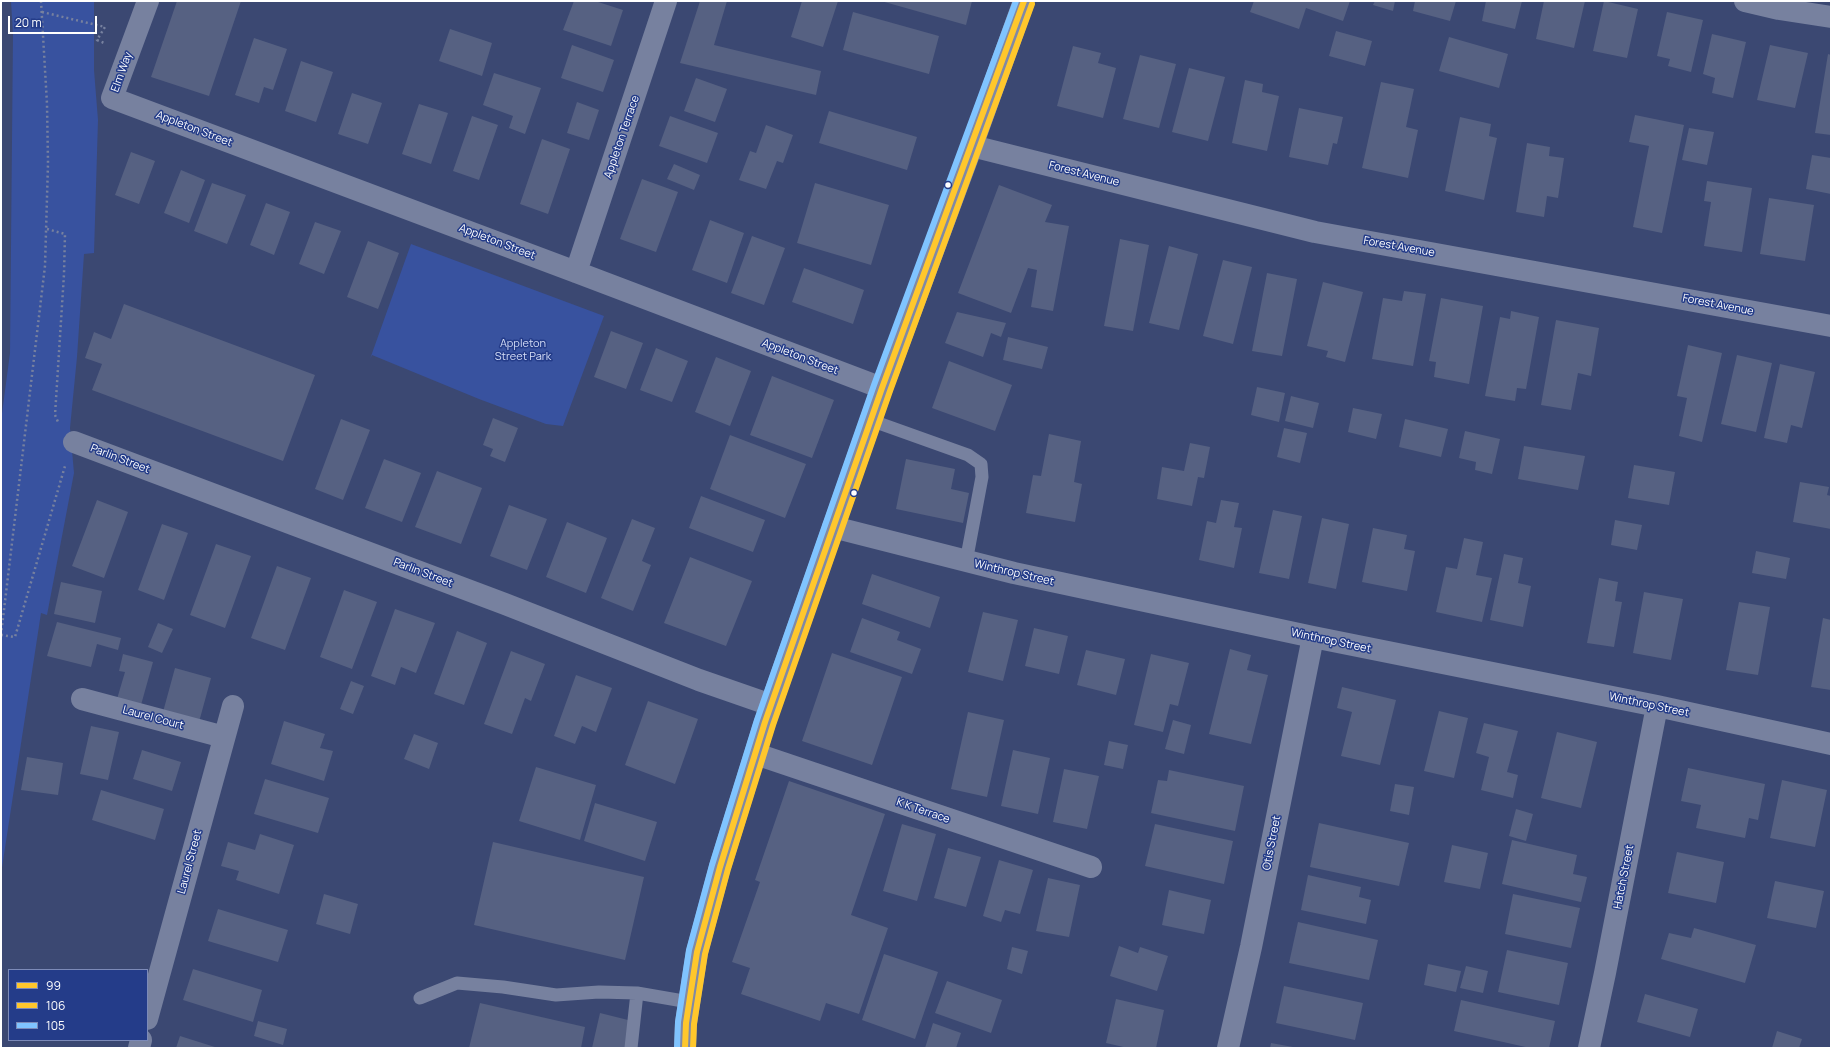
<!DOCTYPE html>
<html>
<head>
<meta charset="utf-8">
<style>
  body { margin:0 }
  #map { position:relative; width:1832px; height:1049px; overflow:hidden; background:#3b4872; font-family:Manrope,sans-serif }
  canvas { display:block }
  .frame { position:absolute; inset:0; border:2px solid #fff; pointer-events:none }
  .legend { position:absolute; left:8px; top:969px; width:140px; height:72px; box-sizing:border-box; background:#243c89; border:1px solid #7c8ab8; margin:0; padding:5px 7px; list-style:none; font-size:12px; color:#fff }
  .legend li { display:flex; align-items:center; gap:8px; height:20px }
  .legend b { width:20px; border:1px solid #7c8ab8 }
  .scale { position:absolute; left:8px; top:16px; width:89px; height:18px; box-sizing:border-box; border:2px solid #fff; border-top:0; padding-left:5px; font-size:12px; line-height:14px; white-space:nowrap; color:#fff; -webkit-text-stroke:3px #243c89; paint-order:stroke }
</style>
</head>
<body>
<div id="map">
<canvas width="1832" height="1049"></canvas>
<div class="frame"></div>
<ul class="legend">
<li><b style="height:5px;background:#ffc72c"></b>99</li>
<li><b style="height:5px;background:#ffc72c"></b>106</li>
<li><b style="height:5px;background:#80c4ff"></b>105</li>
</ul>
<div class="scale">20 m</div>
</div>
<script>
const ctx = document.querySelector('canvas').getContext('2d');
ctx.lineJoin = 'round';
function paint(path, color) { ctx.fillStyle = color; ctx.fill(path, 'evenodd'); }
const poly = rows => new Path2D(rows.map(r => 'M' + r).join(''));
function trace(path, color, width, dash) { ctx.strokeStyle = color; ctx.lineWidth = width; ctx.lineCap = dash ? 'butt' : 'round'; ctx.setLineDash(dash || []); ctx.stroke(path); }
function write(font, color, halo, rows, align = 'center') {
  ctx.font = font + ' Manrope,sans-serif'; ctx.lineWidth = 3; ctx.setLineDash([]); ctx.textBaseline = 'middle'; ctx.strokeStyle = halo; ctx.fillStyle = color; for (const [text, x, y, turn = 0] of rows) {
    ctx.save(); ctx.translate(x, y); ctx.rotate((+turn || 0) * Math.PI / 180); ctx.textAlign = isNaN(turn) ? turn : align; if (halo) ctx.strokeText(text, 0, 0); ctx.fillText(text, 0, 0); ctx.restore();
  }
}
paint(poly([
  [11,1,94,1,94,70,98,120,94,253,84,254,77,357,70,428,74,473,47,615,41,613,1,874,1,421,10,353,13,34],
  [411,244,604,316,563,426,546,424,479,399,372,355,370,359]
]), '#38529f');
paint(poly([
  [177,1,241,1,209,96,151,77],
  [574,1,595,1,623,10,611,46,563,30],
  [700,1,727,1,714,45,821,71,816,95,680,63],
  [802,1,838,1,823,47,791,37],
  [881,1,972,1,966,25],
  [1254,1,1350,1,1343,21,1306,8,1299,29,1250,12],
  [1375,1,1395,1,1393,11,1373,5],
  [1415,1,1456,1,1450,21,1413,11],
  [1486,1,1522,1,1515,29,1482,21],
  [1544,1,1585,1,1574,48,1536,39],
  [1604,1,1638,9,1627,58,1593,51],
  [853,12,939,36,929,74,843,50],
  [1667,12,1703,20,1691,72,1668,66,1670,59,1657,56],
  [450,29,492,43,482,76,439,61],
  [1336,31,1372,41,1365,66,1329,56],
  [1712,34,1746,42,1733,98,1712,93,1715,78,1703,74],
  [1449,37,1508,54,1499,88,1439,71],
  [254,38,287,49,273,90,264,87,259,103,235,95],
  [572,45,614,60,603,92,561,78],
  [1770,45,1808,53,1795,108,1757,100],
  [1073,46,1101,53,1098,63,1116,68,1103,118,1057,106],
  [1828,54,1831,55,1831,135,1815,133],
  [1140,55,1176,64,1159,128,1123,119],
  [301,61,333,72,316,122,285,111],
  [1189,68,1225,77,1208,141,1172,132],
  [494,73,541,88,525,134,509,128,513,116,483,105],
  [696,78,727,89,715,122,684,111],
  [1245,80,1263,84,1262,92,1279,96,1267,151,1232,143],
  [1381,82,1414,89,1406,127,1418,130,1408,178,1362,168],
  [352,93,382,103,368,144,338,134],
  [577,102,599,110,589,140,567,133],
  [419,104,448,113,431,164,402,154],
  [1299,108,1343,117,1337,144,1333,143,1328,165,1289,157],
  [829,111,917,137,907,170,819,143],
  [1635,115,1684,125,1662,233,1633,227,1649,146,1629,142],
  [472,116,498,125,479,180,453,171],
  [670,116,718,133,707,163,659,146],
  [1460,117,1491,124,1489,136,1497,138,1484,200,1445,191],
  [766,125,793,135,783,163,777,161,766,189,739,180,750,151,756,153],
  [1689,128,1714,132,1707,165,1682,160],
  [542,139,570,149,548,214,520,204],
  [1527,143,1550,147,1549,156,1564,158,1558,198,1547,196,1544,217,1516,212],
  [131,152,155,161,139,204,115,195],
  [1812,155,1831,158,1831,194,1806,189],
  [674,164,700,175,694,190,667,179],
  [181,170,205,180,189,223,164,213],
  [642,179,678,192,656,252,620,239],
  [1707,181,1752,188,1742,252,1704,246,1711,202,1704,201],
  [212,183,246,195,227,244,194,231],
  [815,183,889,205,871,265,797,243],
  [999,185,1052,205,1045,222,1069,226,1053,311,1031,307,1037,270,1028,268,1011,313,958,293],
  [1769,198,1814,205,1805,261,1760,254],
  [266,203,290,212,274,255,250,245],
  [710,220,744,233,727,283,692,270],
  [315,222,341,231,324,274,299,264],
  [752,236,785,248,764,305,731,293],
  [1120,239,1149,245,1133,331,1104,326],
  [368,241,399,253,378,309,347,297],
  [1169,246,1198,254,1179,330,1149,323],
  [1223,260,1252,267,1233,344,1203,336],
  [804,268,864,290,853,324,792,302],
  [1267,273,1297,279,1282,356,1252,351],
  [1323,282,1363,292,1345,362,1326,357,1328,351,1307,346],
  [1404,291,1426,294,1413,366,1372,359,1383,298,1402,301],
  [1441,298,1483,306,1469,384,1434,377,1436,362,1429,361],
  [124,304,315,375,283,461,92,390,102,364,85,358,94,332,111,339],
  [1511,311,1539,317,1526,389,1517,388,1515,401,1485,396,1500,317,1510,319],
  [957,312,1006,323,1001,337,991,333,983,357,945,343],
  [1556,320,1599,328,1591,376,1578,373,1571,410,1541,405],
  [611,331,643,343,626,389,594,377],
  [1008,337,1048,347,1042,369,1003,360],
  [1688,345,1722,353,1702,442,1679,436,1687,398,1677,396],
  [656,348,688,361,672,402,640,390],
  [1737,355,1772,363,1756,432,1721,424],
  [716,357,751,371,730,426,695,412],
  [949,361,1012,385,995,431,932,408],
  [1780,364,1815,372,1802,428,1791,425,1787,443,1764,438],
  [772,376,834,400,812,458,750,435],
  [1257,387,1285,393,1279,422,1251,415],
  [1291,396,1319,403,1313,428,1285,421],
  [1353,408,1382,414,1376,439,1348,432],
  [493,418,518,428,505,462,490,456,493,449,483,445],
  [341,419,370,430,343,500,315,489],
  [1405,419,1448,429,1441,457,1399,447],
  [1284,428,1307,433,1300,463,1277,457],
  [1465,431,1500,439,1492,474,1475,470,1476,462,1459,458],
  [1049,434,1081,441,1074,482,1082,484,1075,522,1026,513,1033,475,1041,476],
  [730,435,806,464,785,518,710,489],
  [1190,443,1210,447,1204,478,1198,477,1192,506,1157,499,1162,467,1184,471],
  [1524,446,1585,456,1578,490,1518,479],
  [384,459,421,473,402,522,365,508],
  [906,459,955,469,951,489,969,493,963,523,896,509],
  [1634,465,1675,472,1669,505,1628,498],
  [437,471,482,488,461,544,415,527],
  [1800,482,1829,487,1827,495,1831,496,1831,529,1793,522],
  [701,496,765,520,753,552,689,528],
  [97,500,128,512,104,578,72,566],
  [1221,500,1239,503,1234,527,1242,528,1234,568,1199,560,1207,521,1216,523],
  [509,505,547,519,527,570,490,556],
  [1273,510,1302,516,1289,579,1259,573],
  [1322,518,1349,524,1336,589,1308,583],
  [632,519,655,528,642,561,651,565,633,611,601,598],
  [1615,520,1642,525,1637,550,1611,545],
  [567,522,607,538,586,593,546,577],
  [162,524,188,533,164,600,138,590],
  [1373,528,1407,535,1404,549,1415,551,1407,591,1362,582],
  [1464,538,1483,542,1476,575,1492,578,1482,622,1436,612,1446,567,1457,569],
  [216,544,251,556,225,628,190,615],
  [1756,551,1790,558,1786,579,1752,573],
  [1504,554,1523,558,1518,583,1531,586,1523,627,1490,620],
  [690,557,752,581,726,646,664,623],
  [277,566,311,578,285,650,251,638],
  [872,574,940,597,930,628,862,604],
  [1599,578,1618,582,1615,601,1622,602,1614,647,1587,643],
  [61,582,102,591,95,623,54,614],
  [344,590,377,602,352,669,320,657],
  [1644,592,1683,599,1671,660,1633,653],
  [1739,602,1770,607,1758,675,1726,670],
  [395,609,435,623,416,673,401,667,395,685,371,676],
  [983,612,1018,620,1003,681,968,672],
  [862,618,900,632,897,640,921,649,912,674,850,652],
  [1823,618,1831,620,1831,690,1811,687],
  [57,622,121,638,118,650,97,644,91,667,47,656],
  [158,623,173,629,162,653,148,647],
  [1034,628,1068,636,1059,674,1025,666],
  [457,631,487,643,464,705,434,694],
  [1230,649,1251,655,1247,670,1268,675,1251,744,1209,734],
  [1086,650,1125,659,1116,695,1077,685],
  [511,651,545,664,531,701,525,698,512,734,484,724],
  [832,653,902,677,872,765,802,741],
  [123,654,153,662,141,705,117,699,125,672,119,671],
  [1151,654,1189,663,1178,706,1170,704,1163,732,1134,725],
  [175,668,211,678,199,722,163,712],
  [576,675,612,688,596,732,582,726,575,744,554,736],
  [351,681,364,686,353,714,340,709],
  [1342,687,1396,700,1380,765,1341,756,1352,712,1337,708],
  [648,701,698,719,675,784,625,765],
  [1439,711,1468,718,1454,778,1424,771],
  [968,712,1004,720,987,797,951,789],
  [1173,720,1191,725,1184,754,1165,749],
  [284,721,325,734,320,748,333,751,324,781,271,764],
  [1484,723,1518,731,1507,772,1518,775,1513,798,1481,790,1489,757,1476,753],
  [91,726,119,732,108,780,80,774],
  [1557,732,1597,742,1581,808,1541,798],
  [414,734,438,743,429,769,404,759],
  [1109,741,1128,745,1123,769,1104,765],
  [142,750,181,762,172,791,133,779],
  [1013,750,1050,758,1038,814,1001,806],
  [27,757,63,763,58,795,21,790],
  [536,767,596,785,580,840,519,821],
  [1688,768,1765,784,1758,820,1749,818,1745,838,1696,828,1701,805,1681,801],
  [1064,769,1099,776,1087,829,1053,822],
  [1169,770,1244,786,1235,831,1151,813,1158,780,1167,781],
  [265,779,329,798,318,833,254,814],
  [1782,780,1827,790,1815,847,1770,838],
  [789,781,885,814,851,915,888,928,859,1014,826,1003,820,1021,741,994,750,968,732,962,760,882,755,880],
  [1395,784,1414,787,1409,815,1390,811],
  [101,790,164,809,155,840,92,820],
  [595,803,657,822,645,861,584,841],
  [1516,809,1533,814,1526,841,1509,836],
  [1319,823,1409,843,1399,886,1310,867],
  [902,824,936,834,917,901,883,891],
  [1155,824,1233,841,1224,884,1145,866],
  [260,834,294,845,279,894,236,880,239,871,221,866,228,842,255,850],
  [1512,840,1577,855,1573,874,1587,877,1581,902,1502,884],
  [493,842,644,877,625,960,474,925],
  [1452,845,1488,853,1480,889,1444,882],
  [948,848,981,857,966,907,934,898],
  [1677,852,1724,862,1716,903,1668,893],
  [999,860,1033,870,1020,914,1005,910,1001,922,983,916],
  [1308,875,1361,887,1359,897,1371,900,1366,924,1301,910],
  [1048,878,1080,885,1069,937,1036,931],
  [1775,881,1824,891,1816,928,1767,918],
  [1169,890,1211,900,1204,934,1162,925],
  [324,894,358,904,350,934,316,924],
  [1513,894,1580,908,1571,948,1505,934],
  [218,909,288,930,278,962,208,941],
  [1298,922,1378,940,1369,980,1289,963],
  [1694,928,1756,945,1745,983,1661,959,1669,933,1691,938],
  [1119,946,1138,953,1140,947,1168,956,1157,991,1110,976],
  [1012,947,1028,951,1022,974,1007,969],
  [1507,950,1568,963,1559,1005,1498,992],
  [884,954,938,972,915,1039,862,1020],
  [1428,964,1461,971,1456,992,1424,985],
  [1466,966,1488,971,1483,993,1460,988],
  [193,969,262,990,253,1022,183,1000],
  [947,981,1002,1000,991,1033,935,1013],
  [1284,986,1363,1003,1355,1040,1276,1023],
  [1645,994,1698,1009,1690,1037,1637,1022],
  [1116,999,1164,1010,1156,1048,1128,1048,1106,1043],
  [1461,1000,1555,1021,1549,1048,1530,1048,1454,1031],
  [480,1003,585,1027,581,1048,469,1048],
  [600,1013,632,1021,626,1048,592,1048],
  [258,1021,287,1029,283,1045,254,1036],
  [933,1023,961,1033,956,1048,925,1048],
  [1777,1031,1802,1039,1799,1048,1772,1048],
  [180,1036,218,1048,176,1048],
  [1271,1043,1293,1047,1293,1048,1270,1048]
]), '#566182');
trace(poly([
  [42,12,105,27,97,40,104,43],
  [47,229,65,234,64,274,55,415,58,422],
  [1,635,45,266,48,163,47,104,41,1],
  [1,635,15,637,65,466]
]), '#77819f', 2.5, [2, 3]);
trace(poly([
  [870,420,968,455,981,464,982,477,966,562],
  [420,998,457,983,503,987,556,995,599,992,637,993,689,1002],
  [631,1048,637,993]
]), '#77819f', 13);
trace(poly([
  [148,1,112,98,576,272,882,388],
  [1745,1,1779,9,1831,17],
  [972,146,1315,232,1831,326],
  [576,272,666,1],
  [74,442,505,604,699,680,771,705],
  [833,527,1014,573,1313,637,1657,706,1831,744],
  [82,699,224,737],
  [756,754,1091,867],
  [147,1019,233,706],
  [139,1048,141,1040],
  [1228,1048,1251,947,1313,637],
  [1589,1048,1605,973,1657,706]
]), '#77819f', 22);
trace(poly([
  [685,1048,686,1023,697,952,720,867,765,722,882,388,972,146,1024,1]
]), '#8189a5', 22);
trace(poly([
  [685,1048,686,1023,697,952,720,867,765,722,882,388,1024,1]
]), '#ffc72c', 6);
trace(poly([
  [693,1048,694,1024,705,954,728,869,773,725,890,391,1032,4]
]), '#ffc72c', 6);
trace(poly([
  [677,1048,678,1022,689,950,712,865,757,720,874,385,1016,1]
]), '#80c4ff', 6);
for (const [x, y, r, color] of [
  [948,185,3.5,"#fff"],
  [854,493,3.5,"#fff"]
]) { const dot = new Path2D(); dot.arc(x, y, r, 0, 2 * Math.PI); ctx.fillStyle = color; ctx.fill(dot); trace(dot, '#243c89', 1.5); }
write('11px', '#fff', '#243c89', [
  ["Elm Way",122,72,-70],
  ["Appleton Street",194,129,21],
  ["Appleton Terrace",622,137,-71],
  ["Forest Avenue",1084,174,14],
  ["Appleton Street",497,242,21],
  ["Forest Avenue",1399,247,10],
  ["Forest Avenue",1718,305,11],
  ["Appleton Street",800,357,21],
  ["Parlin Street",120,459,21],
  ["Parlin Street",423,573,21],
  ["Winthrop Street",1014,573,13],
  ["Winthrop Street",1331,641,12],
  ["Winthrop Street",1649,705,12],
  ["Laurel Court",153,718,15],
  ["K K Terrace",923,811,19],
  ["Otis Street",1272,843,-79],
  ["Laurel Street",190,862,-75],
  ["Hatch Street",1624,877,-79]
]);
write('11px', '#d5def7', '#243c89', [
  ["Appleton",523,344],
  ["Street Park",523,357]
]);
</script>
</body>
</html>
